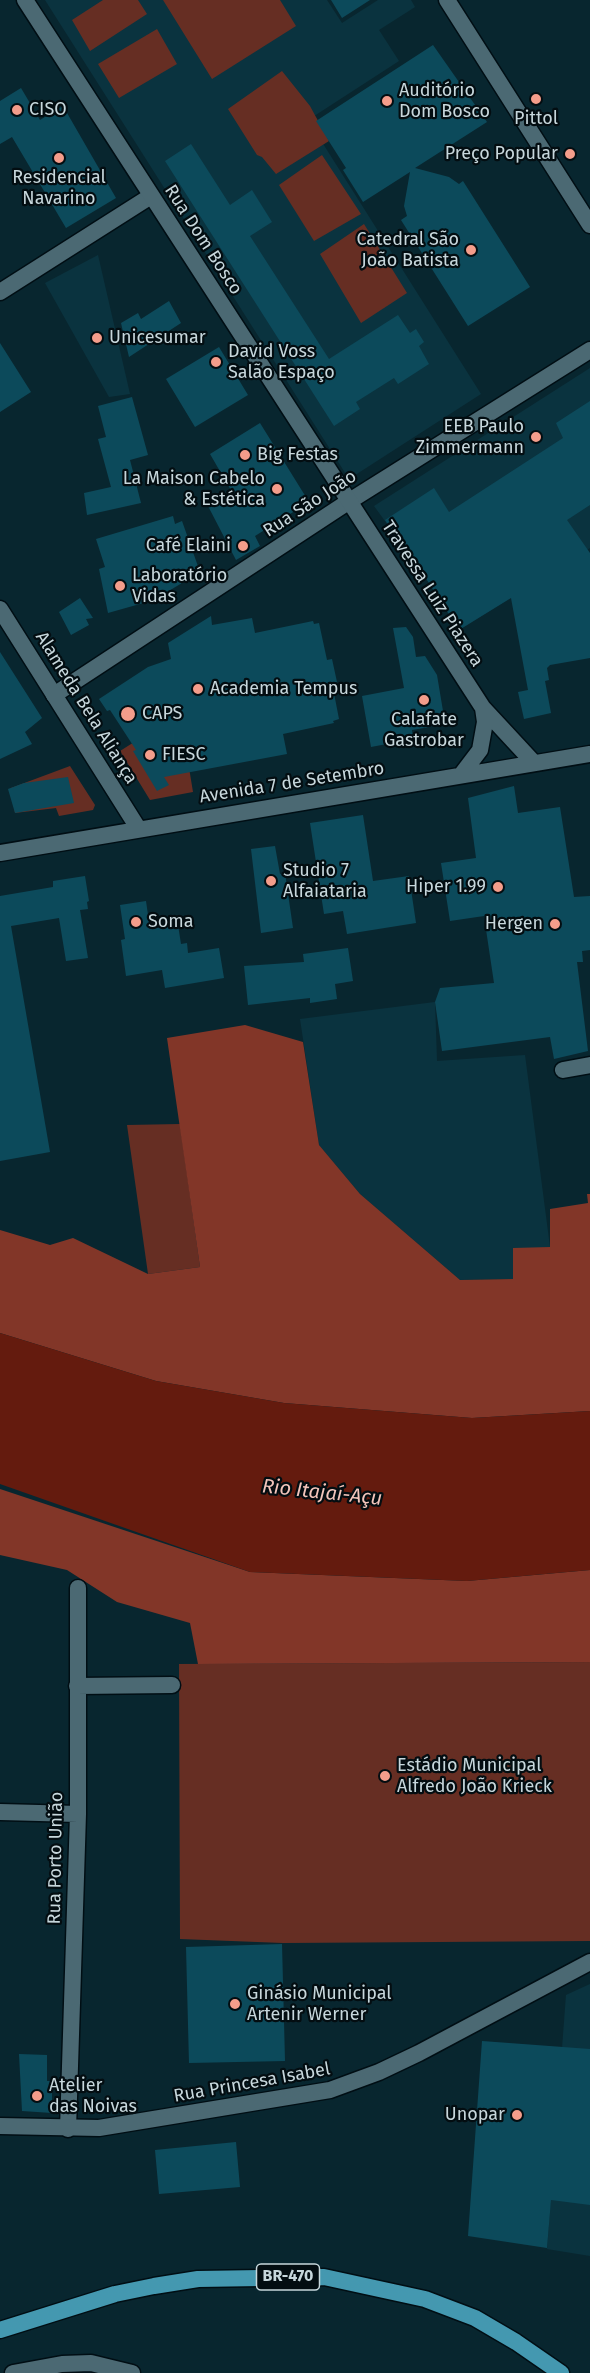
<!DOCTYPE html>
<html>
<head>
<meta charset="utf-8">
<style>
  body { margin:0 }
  canvas { display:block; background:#08262f }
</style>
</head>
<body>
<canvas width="590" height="2373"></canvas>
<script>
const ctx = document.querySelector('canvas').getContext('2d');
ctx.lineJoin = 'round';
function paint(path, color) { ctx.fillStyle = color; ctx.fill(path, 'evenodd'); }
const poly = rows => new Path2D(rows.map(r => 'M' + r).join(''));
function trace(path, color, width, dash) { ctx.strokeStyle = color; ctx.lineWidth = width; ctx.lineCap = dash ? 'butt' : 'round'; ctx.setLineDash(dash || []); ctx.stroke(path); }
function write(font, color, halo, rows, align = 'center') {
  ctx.font = font + ' "Fira Sans",sans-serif'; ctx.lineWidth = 4.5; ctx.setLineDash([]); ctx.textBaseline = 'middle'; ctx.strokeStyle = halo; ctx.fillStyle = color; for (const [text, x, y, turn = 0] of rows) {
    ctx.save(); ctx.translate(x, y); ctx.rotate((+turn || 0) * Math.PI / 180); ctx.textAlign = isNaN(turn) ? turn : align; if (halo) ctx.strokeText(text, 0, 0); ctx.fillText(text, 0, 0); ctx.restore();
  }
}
paint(poly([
  [45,0,327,0,342,23,378,0,411,0,415,7,379,30,399,61,308,120,481,394,349,479],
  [98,255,130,394,109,397,45,283],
  [590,368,590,548,459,630,405,545,398,529,393,532,374,506],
  [435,1002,437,1061,525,1055,550,1247,513,1279,460,1280,360,1194,319,1145,300,1019],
  [590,1984,590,2256,547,2249,566,1995]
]), '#0a333f');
paint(poly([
  [103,0,138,0,147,14,90,51,72,20],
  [163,0,280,0,296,26,212,79],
  [157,29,177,64,119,98,98,64],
  [282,71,310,106,329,141,276,174,262,157,257,155,228,109],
  [322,155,361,214,314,241,279,185],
  [364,224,407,293,361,323,320,254],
  [180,713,193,792,150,800,120,751],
  [70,766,95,805,93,810,59,816,56,808,15,813,11,788],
  [180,1124,200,1267,148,1274,127,1125],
  [590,1662,590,1941,283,1943,180,1939,179,1664]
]), '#662e23');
paint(poly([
  [245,1025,303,1042,319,1145,360,1194,460,1280,513,1279,513,1248,550,1247,550,1209,588,1203,587,1194,590,1194,590,1411,472,1418,284,1403,156,1381,0,1333,0,1230,50,1245,73,1238,148,1274,200,1267,167,1038],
  [0,1489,250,1572,467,1581,590,1570,590,1662,198,1664,190,1623,117,1602,67,1570,0,1555]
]), '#823628');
paint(poly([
  [0,1333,156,1381,284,1403,472,1418,590,1411,590,1570,467,1581,250,1572,0,1484]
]), '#641b0e');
paint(poly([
  [331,0,370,0,342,18],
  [433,45,487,122,415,168,449,177,459,184,463,181,530,287,468,326,401,220,407,216,404,206,410,172,363,202,343,170,346,168,316,121],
  [21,88,40,120,63,106,116,198,66,228,12,137,0,144,0,101],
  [191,144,230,205,252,190,272,222,250,236,329,359,398,315,410,333,416,329,424,342,419,346,429,364,398,384,394,378,356,402,360,409,334,426,165,161],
  [169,301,181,323,129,357,121,323,138,313,141,319],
  [0,343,31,392,0,412],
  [219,347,248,395,195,427,166,379],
  [132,397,148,455,130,460,141,503,87,515,84,493,111,487,98,439,106,437,98,406],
  [590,401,590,505,567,520,590,553,590,658,550,665,547,668,549,680,545,681,551,713,524,719,518,692,528,690,511,598,459,630,395,530,393,532,385,520,434,488,449,512,563,438,556,423],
  [260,423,309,502,255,536,260,546,236,560,208,506,232,492,210,454],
  [173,516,175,524,182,521,200,572,154,600,108,613,99,569,105,567,96,539],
  [80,598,93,618,86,619,89,625,71,635,59,612],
  [211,616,212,625,252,618,255,633,313,621,314,624,319,623,327,660,332,659,337,682,332,683,339,719,333,721,334,723,283,734,287,754,164,777,169,785,157,791,133,751,136,750,110,710,107,711,99,699,148,667,171,659,168,643],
  [406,627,413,637,416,657,425,656,437,675,444,717,429,720,430,727,412,730,413,739,371,747,362,696,404,688,393,628],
  [0,652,42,718,25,732,32,744,0,759],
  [68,777,74,803,15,813,8,789,24,783],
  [514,786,518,813,560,807,574,897,590,896,590,950,582,951,583,962,577,962,588,1051,554,1059,550,1037,442,1051,435,1002,440,988,494,983,484,916,450,921,441,863,476,858,468,798],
  [363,815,373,881,409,876,416,923,347,934,343,911,324,914,310,823],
  [275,846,280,874,285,873,293,928,261,933,251,849],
  [85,876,89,901,87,902,88,909,80,910,88,958,66,961,59,918,11,926,50,1152,0,1161,0,896,53,887,53,881],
  [146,901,150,929,178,925,181,944,187,943,188,953,219,948,224,978,165,988,162,970,126,976,121,940,125,939,120,905],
  [348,948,353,981,335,984,337,999,310,1003,310,998,248,1005,244,966,304,962,303,954],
  [282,1944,285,2061,189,2063,186,1947],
  [482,2041,590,2049,590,2205,551,2200,547,2248,468,2236],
  [19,2054,47,2055,47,2081,52,2081,52,2113,22,2111],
  [236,2142,240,2187,159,2194,155,2150]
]), '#0c4a5b');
const minor = poly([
  [0,292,151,196],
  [54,695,348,502,590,350],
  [563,1070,590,1065],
  [77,1686,172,1685],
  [0,1812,78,1814],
  [68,2129,78,1814,78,1588]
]);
const tertiary = poly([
  [25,0,483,708,534,763],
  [0,609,138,828],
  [461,775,480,750,485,722,483,708],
  [0,853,590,754],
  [0,2126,99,2128,330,2090,379,2072,419,2053,590,1962],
  [13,2373,62,2364,91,2363,132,2373]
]);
const secondary = poly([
  [447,0,590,225]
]);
const trunk = poly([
  [0,2330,115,2294,154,2286,198,2279,324,2277,425,2299,475,2318,516,2342,561,2373]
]);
trace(minor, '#000e14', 19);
trace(tertiary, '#000e14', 19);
trace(secondary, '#000e14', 19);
trace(trunk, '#000e14', 19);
trace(minor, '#4b6973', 16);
trace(tertiary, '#4b6973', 16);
trace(secondary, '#4b6973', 16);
trace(trunk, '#4498b0', 16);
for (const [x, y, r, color] of [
  [536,99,6,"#f49d8b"],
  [387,101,6,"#f49d8b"],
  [17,110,6,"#f49d8b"],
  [570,154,6,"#f49d8b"],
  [59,158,6,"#f49d8b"],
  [471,250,6,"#f49d8b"],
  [97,338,6,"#f49d8b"],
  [216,362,6,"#f49d8b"],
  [536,437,6,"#f49d8b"],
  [245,455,6,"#f49d8b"],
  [277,489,6,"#f49d8b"],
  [243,546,6,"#f49d8b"],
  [120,586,6,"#f49d8b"],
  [198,689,6,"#f49d8b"],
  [424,700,6,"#f49d8b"],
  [128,714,8,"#f49d8b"],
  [150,755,6,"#f49d8b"],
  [271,881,6,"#f49d8b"],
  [498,887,6,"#f49d8b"],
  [136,922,6,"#f49d8b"],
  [555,924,6,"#f49d8b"],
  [385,1776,6,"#f49d8b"],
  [235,2004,6,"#f49d8b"],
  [37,2096,6,"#f49d8b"],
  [517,2115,6,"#f49d8b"]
]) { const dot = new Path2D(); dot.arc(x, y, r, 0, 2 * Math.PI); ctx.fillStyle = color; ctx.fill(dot); trace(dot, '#030d11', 2); }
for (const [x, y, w] of [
  [288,2277,63]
]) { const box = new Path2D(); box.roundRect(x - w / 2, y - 13, w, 26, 4.5); ctx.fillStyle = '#030d11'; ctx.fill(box); trace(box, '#c7d7dc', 1.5); }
write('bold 16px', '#c7d7dc', null, [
  ["BR-470",288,2277]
]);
write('18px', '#c7d7dc', '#030d11', [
  ["Auditório",399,91],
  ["Dom Bosco",399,112],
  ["CISO",29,110],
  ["Pittol",536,119,"center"],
  ["Preço Popular",558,154,"right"],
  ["Residencial",59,178,"center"],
  ["Navarino",59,199,"center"],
  ["Catedral São",459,240,"right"],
  ["João Batista",459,261,"right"],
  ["Unicesumar",109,338],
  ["David Voss",228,352],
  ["Salão Espaço",228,373],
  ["EEB Paulo",524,427,"right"],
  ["Zimmermann",524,448,"right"],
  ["Big Festas",257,455],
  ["La Maison Cabelo",265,479,"right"],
  ["& Estética",265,500,"right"],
  ["Café Elaini",231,546,"right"],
  ["Laboratório",132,576],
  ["Vidas",132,597],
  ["Academia Tempus",210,689],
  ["CAPS",142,714],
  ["Calafate",424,720,"center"],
  ["Gastrobar",424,741,"center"],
  ["FIESC",162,755],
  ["Studio 7",283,871],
  ["Alfaiataria",283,892],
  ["Hiper 1.99",486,887,"right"],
  ["Soma",148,922],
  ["Hergen",543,924,"right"],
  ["Estádio Municipal",397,1766],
  ["Alfredo João Krieck",397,1787],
  ["Ginásio Municipal",247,1994],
  ["Artenir Werner",247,2015],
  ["Atelier",49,2086],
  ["das Noivas",49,2107],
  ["Unopar",505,2115,"right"]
], 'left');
write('18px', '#c7d7dc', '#030d11', [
  ["Rua Dom Bosco",203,240,57],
  ["Rua São João",310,504,-33],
  ["Travessa Luiz Piazera",432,594,57],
  ["Alameda Bela Aliança",86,708,58],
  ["Avenida 7 de Setembro",292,783,-9],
  ["Rua Porto União",56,1858,-89],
  ["Rua Princesa Isabel",252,2083,-10]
]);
write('italic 20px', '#f3c5bb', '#030d11', [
  ["Rio Itajaí-Açu",322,1493,6]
]);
</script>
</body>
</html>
